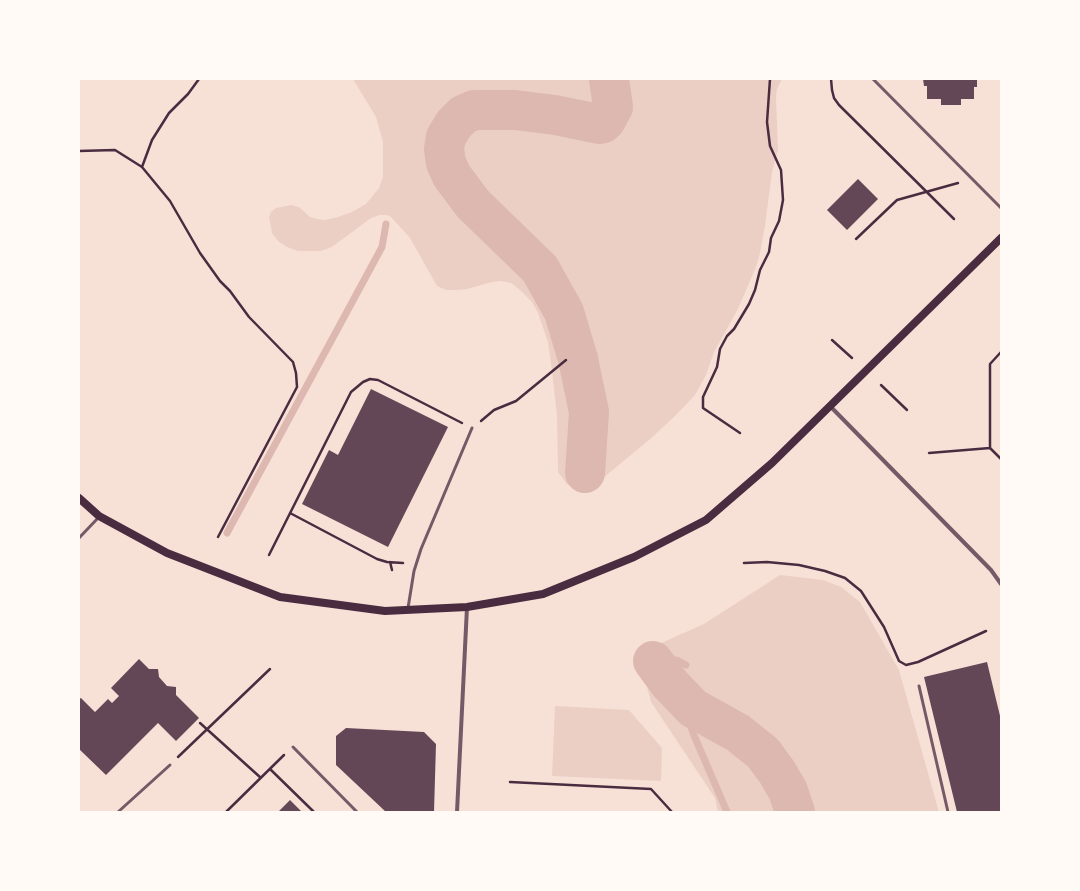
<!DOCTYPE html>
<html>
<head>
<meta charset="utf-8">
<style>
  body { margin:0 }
  #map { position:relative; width:1080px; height:891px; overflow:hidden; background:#f7e1d7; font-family:Overpass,sans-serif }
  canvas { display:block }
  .frame { position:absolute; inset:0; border:80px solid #fffaf5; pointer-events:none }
</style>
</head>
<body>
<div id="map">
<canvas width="1080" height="891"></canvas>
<div class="frame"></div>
</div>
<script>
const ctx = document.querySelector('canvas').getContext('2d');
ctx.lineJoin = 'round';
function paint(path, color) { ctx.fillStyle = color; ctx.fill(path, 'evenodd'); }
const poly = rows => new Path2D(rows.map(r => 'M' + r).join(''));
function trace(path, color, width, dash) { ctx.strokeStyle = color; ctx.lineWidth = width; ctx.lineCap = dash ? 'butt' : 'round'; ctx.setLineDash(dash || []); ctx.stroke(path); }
paint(poly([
  [353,79,782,79,777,89,776,97,778,150,772,172,765,226,760,253,756,267,738,309,714,352,706,375,695,395,675,416,649,440,597,483,584,487,575,487,567,484,558,472,557,416,552,371,548,342,538,313,532,302,520,290,511,283,501,281,492,282,467,289,458,290,446,290,437,286,410,238,391,217,387,215,380,215,371,218,332,247,321,251,298,251,287,247,278,241,272,233,269,217,271,212,276,208,291,205,299,207,310,217,317,219,325,220,338,217,352,212,366,204,379,188,383,177,383,142,376,117],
  [780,575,823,580,841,587,860,602,899,670,939,812,718,812,715,798,651,702,643,671,645,655,650,648,704,624],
  [555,706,629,710,662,748,661,781,552,776]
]), '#ebcfc5');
trace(poly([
  [227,533,382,247,386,224],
  [659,668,672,660,677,660,686,665],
  [681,695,693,733,727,812]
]), '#dcb8b0', 7);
trace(poly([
  [585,473,589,412,578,359,564,312,540,269,473,204,452,176,446,163,444,149,446,137,454,124,463,115,474,110,515,110,555,115,599,124,603,123,606,120,613,107,609,79],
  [653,661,670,684,693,708,738,733,763,753,777,772,788,791,795,812]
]), '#dcb8b0', 40);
paint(poly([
  [923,79,977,79,977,87,974,87,974,99,961,99,961,105,941,105,941,99,927,99,927,86,924,86],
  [858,179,878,199,847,230,827,210],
  [371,389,448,427,388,547,302,504,329,450,338,455],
  [139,659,149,669,158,669,159,677,167,686,176,687,176,695,199,718,176,741,158,723,106,775,79,749,79,699,81,698,95,712,108,699,112,703,119,696,111,688],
  [987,662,1001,720,1001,812,957,812,924,677],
  [346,728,424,732,436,744,434,812,386,812,336,765,336,736],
  [290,800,302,812,278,812]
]), '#644757');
trace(poly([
  [831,79,832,90,834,98,839,105,954,219],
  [79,151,115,150,142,167,170,201,200,253,220,281,230,291,249,317,293,362,296,373,297,387,218,537],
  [142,167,152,140,169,113,188,94,199,79],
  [856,239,897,200,958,183],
  [832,340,852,358],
  [881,385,907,410],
  [481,421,494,410,516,401,566,360],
  [740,433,703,408,703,397,717,367,720,349,727,336,734,329,749,304,755,290,760,270,769,252,771,238,779,221,783,200,781,170,770,146,767,122,770,79],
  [990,448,990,364,1001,352],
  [929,453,990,448,1001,459],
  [290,513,377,559,387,562,403,563],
  [269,555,351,392,363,382,370,379,378,380,462,423],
  [390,562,392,570],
  [744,563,767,562,799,565,825,571,845,578,861,591,884,627,899,661,906,665,918,662,986,631],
  [200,723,261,778],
  [178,757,270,669],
  [270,769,314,812],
  [510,782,651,789,672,812],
  [226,812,284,755]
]), '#4a2c40', 2.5);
trace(poly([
  [873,79,1001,208],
  [79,538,98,518],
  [408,608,414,571,421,549,472,428],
  [919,686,948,812],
  [293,747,357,812],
  [118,812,170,765]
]), '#755966', 3);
trace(poly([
  [830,406,991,570,1001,584],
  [457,812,467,607]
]), '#755966', 4);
trace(poly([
  [79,498,99,516,167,553,280,597,385,611,467,607,543,594,634,557,706,520,772,463,1001,238]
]), '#4a2c40', 8);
</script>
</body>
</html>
